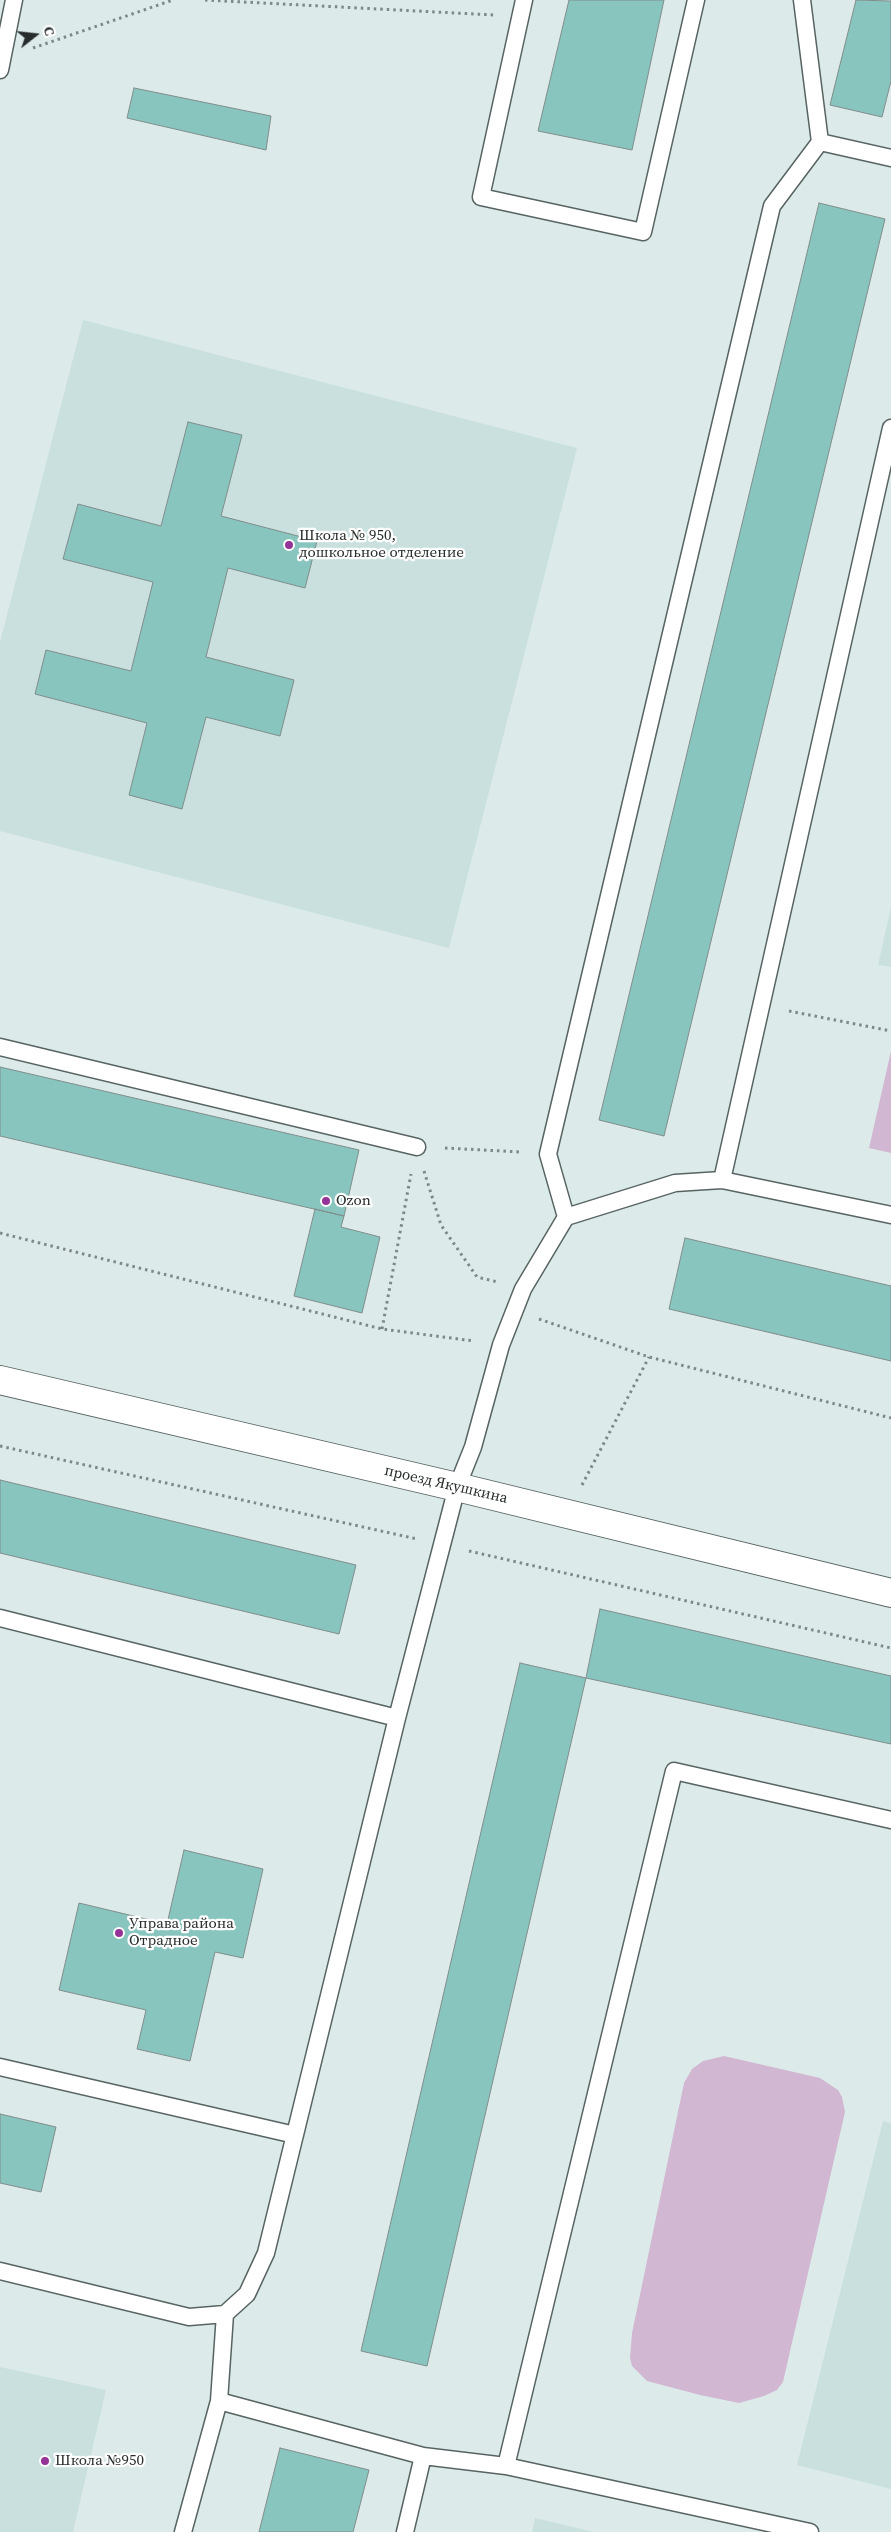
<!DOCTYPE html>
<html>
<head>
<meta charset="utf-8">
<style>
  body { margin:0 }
  #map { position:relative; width:891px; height:2532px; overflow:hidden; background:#dcebe9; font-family:"Source Serif 4",serif }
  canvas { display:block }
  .north { position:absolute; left:10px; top:10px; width:50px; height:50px; -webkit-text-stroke:4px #fff; paint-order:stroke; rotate:74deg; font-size:14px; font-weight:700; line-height:20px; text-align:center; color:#272d2c }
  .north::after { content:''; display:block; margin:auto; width:18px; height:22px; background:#272d2c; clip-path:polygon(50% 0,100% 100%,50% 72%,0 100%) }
</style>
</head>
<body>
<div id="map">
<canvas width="891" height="2532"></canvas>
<div class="north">С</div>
</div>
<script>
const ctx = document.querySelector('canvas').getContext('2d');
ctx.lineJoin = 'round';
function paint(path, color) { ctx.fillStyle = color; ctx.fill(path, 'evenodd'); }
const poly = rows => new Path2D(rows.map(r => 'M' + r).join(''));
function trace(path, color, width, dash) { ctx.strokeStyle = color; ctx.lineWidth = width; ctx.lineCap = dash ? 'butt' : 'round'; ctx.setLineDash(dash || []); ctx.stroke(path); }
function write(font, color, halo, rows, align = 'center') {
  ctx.font = font + ' "Source Serif 4",serif'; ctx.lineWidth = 4.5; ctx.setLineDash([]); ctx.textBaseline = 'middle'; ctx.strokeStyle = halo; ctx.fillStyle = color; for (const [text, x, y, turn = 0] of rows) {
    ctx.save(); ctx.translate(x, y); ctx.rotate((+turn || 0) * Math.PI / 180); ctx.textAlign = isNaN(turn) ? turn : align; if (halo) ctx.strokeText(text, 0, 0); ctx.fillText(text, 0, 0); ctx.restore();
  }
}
paint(poly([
  [83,320,577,448,449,948,0,831,0,642],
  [891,907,891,967,878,965],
  [883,2121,891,2123,891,2489,797,2465],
  [0,2367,106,2390,73,2532,0,2532],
  [535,2518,594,2532,532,2532]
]), '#c9e0de');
paint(poly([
  [891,1051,891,1153,869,1148],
  [724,2056,820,2078,838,2090,842,2097,845,2112,783,2382,777,2390,764,2396,739,2403,700,2395,647,2381,632,2366,630,2358,632,2333,684,2083,692,2069,703,2061]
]), '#d2b7d2');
const building = poly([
  [569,0,664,0,632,150,538,131,569,0],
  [856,0,891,1,891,81,882,117,830,105,856,0],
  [134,88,271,116,266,150,127,118,134,88],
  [819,203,885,219,664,1136,599,1120,819,203],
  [188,422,242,435,221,516,317,541,305,588,228,568,206,657,294,680,280,736,206,717,182,809,129,795,147,723,35,694,46,650,131,671,153,582,63,559,78,504,161,526,188,422],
  [0,1067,359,1150,344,1216,0,1136,0,1067],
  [315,1209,344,1216,341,1227,380,1237,362,1313,294,1296,315,1209],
  [685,1238,891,1286,891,1361,669,1309,685,1238],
  [0,1480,356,1565,339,1634,0,1553,0,1480],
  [600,1609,891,1676,891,1744,586,1678,600,1609],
  [520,1663,586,1678,427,2366,361,2351,520,1663],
  [184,1850,263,1869,243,1958,215,1952,190,2061,137,2049,146,2010,59,1990,79,1903,167,1924,184,1850],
  [0,2114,56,2127,41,2192,0,2183,0,2114],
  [280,2448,369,2470,353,2532,259,2532,280,2448]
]);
paint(building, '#88c5bf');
trace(building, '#808d8c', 1);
const lane = poly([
  [524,0,481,197,643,232,696,0],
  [0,70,14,0],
  [820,142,891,158],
  [0,1047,417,1147],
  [722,1180,891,1215],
  [566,1217,548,1154,772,206,820,142,802,0],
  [0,1618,397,1718],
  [0,2067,295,2135],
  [0,2271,189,2317,225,2314,247,2294,266,2253,397,1718,457,1487,473,1447,501,1345,523,1289,566,1217,675,1183,722,1180,891,428],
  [219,2401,423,2456,506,2466,674,1771,891,1820],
  [506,2466,810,2532],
  [183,2532,219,2401,225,2314],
  [405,2532,423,2456]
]);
const street = poly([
  [0,1380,457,1487,891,1593]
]);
trace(lane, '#576462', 19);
trace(street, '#576462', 30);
trace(poly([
  [205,0,494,15],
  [33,48,173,0],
  [789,1011,891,1031],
  [445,1148,521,1152],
  [424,1171,441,1225,477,1277,498,1282],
  [0,1233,382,1329,474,1341],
  [539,1319,649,1357,891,1418],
  [382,1329,411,1174],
  [0,1446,417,1539],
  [582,1485,649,1357],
  [469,1551,891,1648]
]), '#7e8887', 3, [2.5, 4]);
trace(lane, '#fff', 16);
trace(street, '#fff', 28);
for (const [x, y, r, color] of [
  [289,545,5,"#953399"],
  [326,1201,5,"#953399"],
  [119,1933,5,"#953399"],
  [45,2461,5,"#953399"]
]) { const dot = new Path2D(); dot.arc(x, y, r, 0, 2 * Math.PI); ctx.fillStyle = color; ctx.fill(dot); trace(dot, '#fff', 2); }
write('15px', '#272d2c', '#fff', [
  ["Школа № 950,",299,536],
  ["дошкольное отделение",299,553],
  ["Ozon",336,1201],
  ["Управа района",129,1924],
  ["Отрадное",129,1941],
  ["Школа №950",55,2461]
], 'left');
write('15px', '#272d2c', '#fff', [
  ["проезд Якушкина",446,1485,13]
]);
</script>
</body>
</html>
